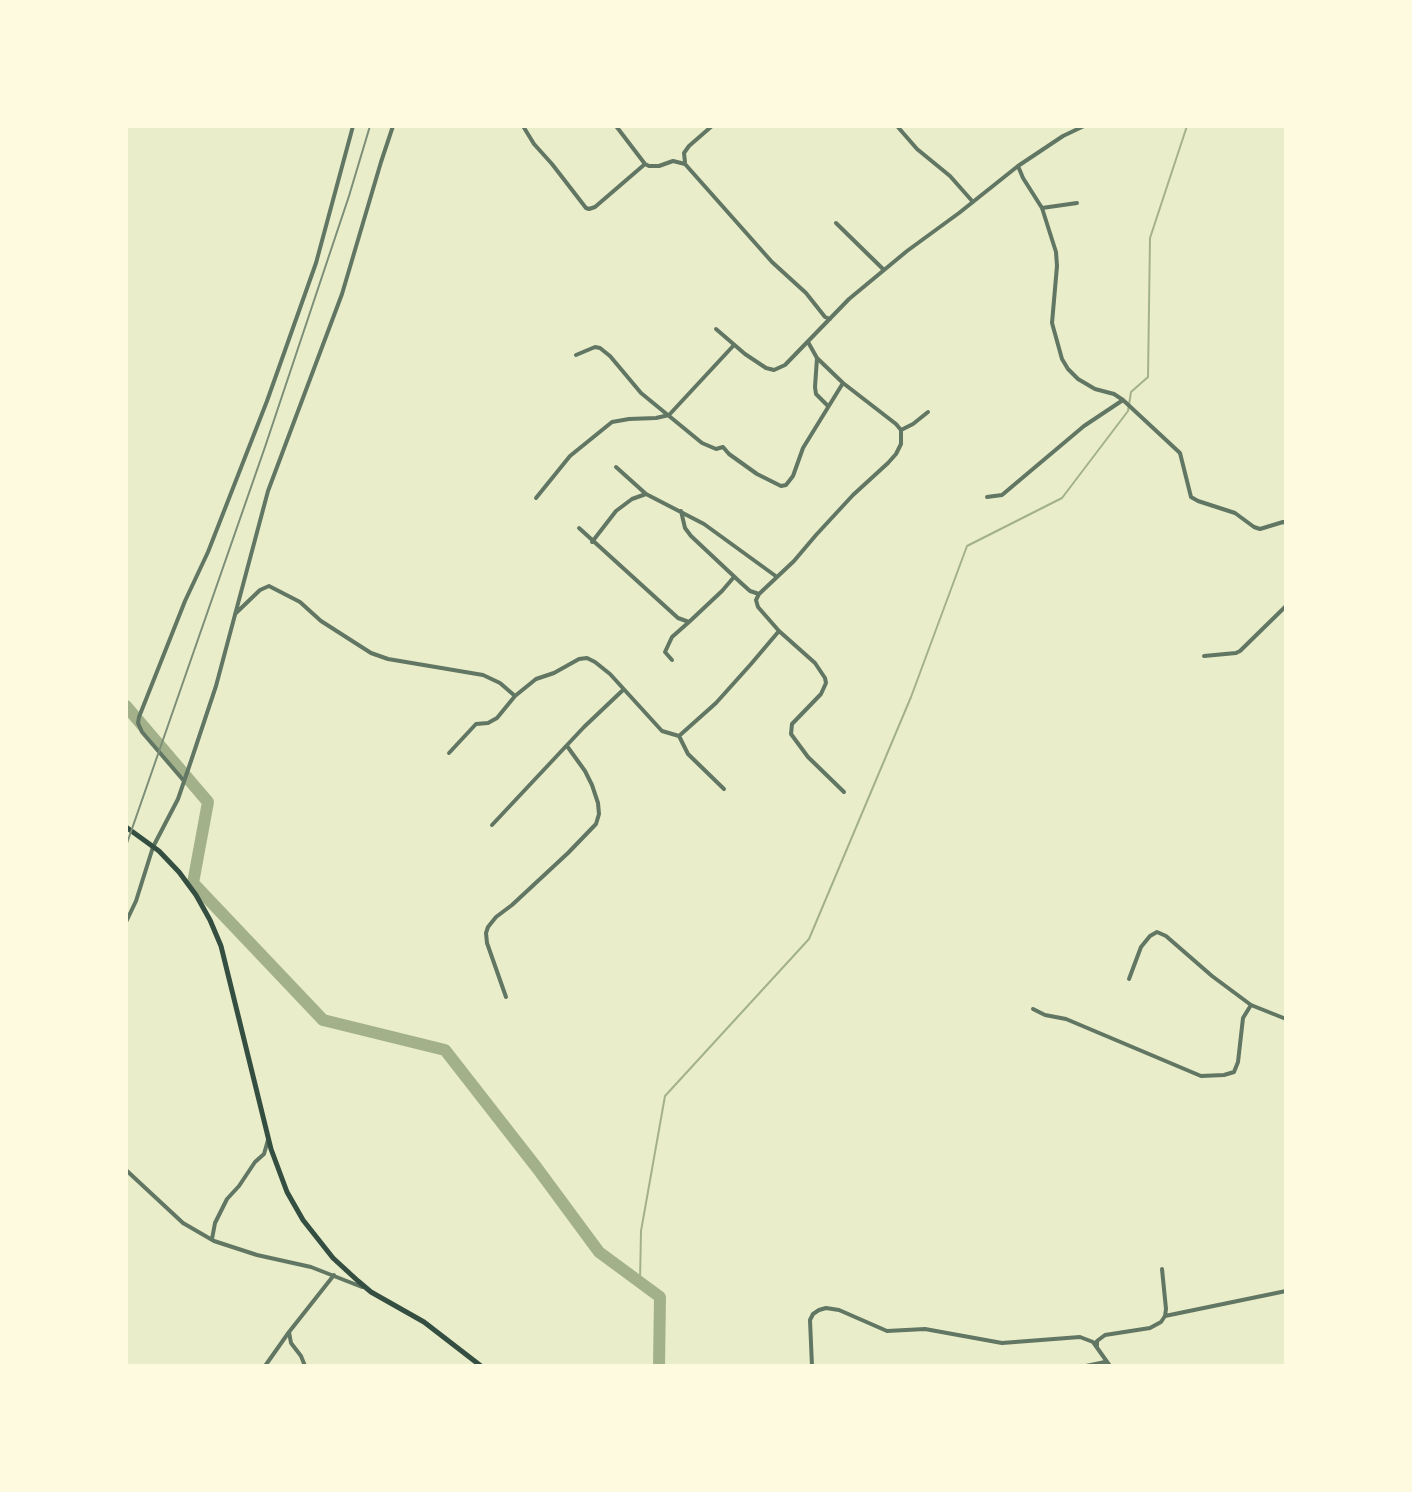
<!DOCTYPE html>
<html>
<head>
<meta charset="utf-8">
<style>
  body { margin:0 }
  #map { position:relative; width:1412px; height:1492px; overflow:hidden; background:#e9edc9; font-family:Mulish,sans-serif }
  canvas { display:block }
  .frame { position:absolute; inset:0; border:128px solid #fefae0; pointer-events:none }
</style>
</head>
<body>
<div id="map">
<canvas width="1412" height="1492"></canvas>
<div class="frame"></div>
</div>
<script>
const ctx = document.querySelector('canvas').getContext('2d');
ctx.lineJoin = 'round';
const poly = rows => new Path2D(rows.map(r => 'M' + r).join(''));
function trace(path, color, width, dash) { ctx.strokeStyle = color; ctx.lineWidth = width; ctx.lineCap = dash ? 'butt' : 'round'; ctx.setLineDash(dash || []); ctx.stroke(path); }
trace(poly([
  [640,1282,641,1231,665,1096,809,939,911,697,967,546,1062,498,1128,411,1131,392,1148,377,1150,238,1187,126]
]), '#a3b18a', 2);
trace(poly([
  [126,706,208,802,193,883,323,1020,445,1050,537,1168,599,1252,660,1297,659,1366]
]), '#a3b18a', 12);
trace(poly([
  [523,126,534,144,552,164,586,208,589,209,595,207,645,164],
  [616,126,645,164,649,166,659,166,673,161,685,164,772,262,806,293,825,317,830,319],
  [897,126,917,149,950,176,973,202],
  [685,162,684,153,689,146,712,126],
  [1018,166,1023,178,1042,208,1056,252,1057,266,1052,323,1062,359,1068,369,1078,379,1095,389,1114,394,1123,400,1180,453,1191,497,1198,501,1235,513,1254,527,1260,529,1283,522,1286,523],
  [1042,208,1077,203],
  [836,223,884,270],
  [716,329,745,354,766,368,774,370,785,365,849,299,907,251,959,213,1018,166,1063,136,1084,126],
  [576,355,595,347,600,348,610,356,641,393,702,443,716,449,723,447,729,454,757,474,781,486,786,485,793,476,803,448,843,383],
  [817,358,815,387,816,394,828,406],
  [901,430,913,424,928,412],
  [616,467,646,494],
  [987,497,1002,495,1084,426,1123,400],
  [536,498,570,456,612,422,629,419,656,418,669,415,734,345],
  [681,511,685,528,691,536,740,582,750,591,759,594],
  [579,528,678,618,689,622,722,591,734,577],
  [592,542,616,511,632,499,646,494,704,524,777,577],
  [235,614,260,590,269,586,300,602,321,621,371,653,388,659,483,675,500,683,515,696],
  [779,631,815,663,825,678,826,683,821,694,792,724,791,734,808,757,844,792],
  [1204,656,1236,653,1240,651,1286,606],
  [672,660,665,652,672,637,689,622],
  [679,736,688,754,724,789],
  [449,753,476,724,488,723,497,718,515,696,536,679,554,673,579,659,587,658,595,662,610,674,662,731,679,736,716,703,751,664,779,631,758,607,756,600,759,594,794,561,816,535,853,495,888,463,896,454,901,444,901,430,896,424,843,383,817,358,808,342],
  [184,781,142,732,138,723,139,717,185,601,208,552,267,401,316,263,353,126],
  [492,825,584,727,623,690],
  [126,922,136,901,153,847,178,799,191,761,216,686,268,491,342,294,381,162,393,126],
  [1129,979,1141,947,1150,936,1157,932,1166,936,1212,976,1251,1005,1286,1019],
  [506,997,487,943,486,933,488,927,496,917,512,905,568,853,596,824,599,814,598,803,592,785,585,771,567,746],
  [1033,1009,1045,1015,1066,1019,1201,1076,1224,1075,1234,1072,1238,1062,1243,1018,1251,1005],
  [126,1170,183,1223,214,1241,257,1255,311,1267,362,1287],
  [212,1239,215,1223,227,1199,239,1186,255,1162,264,1154,268,1140],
  [1165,1316,1286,1291],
  [1097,1346,1097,1341,1105,1335,1150,1328,1161,1322,1165,1316,1166,1309,1162,1269],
  [265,1366,289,1332],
  [305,1366,301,1356,291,1343,289,1332,334,1275],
  [812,1366,810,1320,813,1314,819,1310,826,1308,839,1310,887,1331,925,1329,1002,1343,1080,1337,1093,1342,1110,1366],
  [1086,1366,1105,1362]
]), '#617663', 4);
trace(poly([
  [126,827,159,851,179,872,196,895,210,920,221,946,271,1149,287,1192,303,1220,333,1258,358,1281,371,1292,424,1322,481,1366]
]), '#344e41', 5);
trace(poly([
  [126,846,265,447,349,196,370,126]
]), '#7c8e77', 2);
</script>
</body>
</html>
